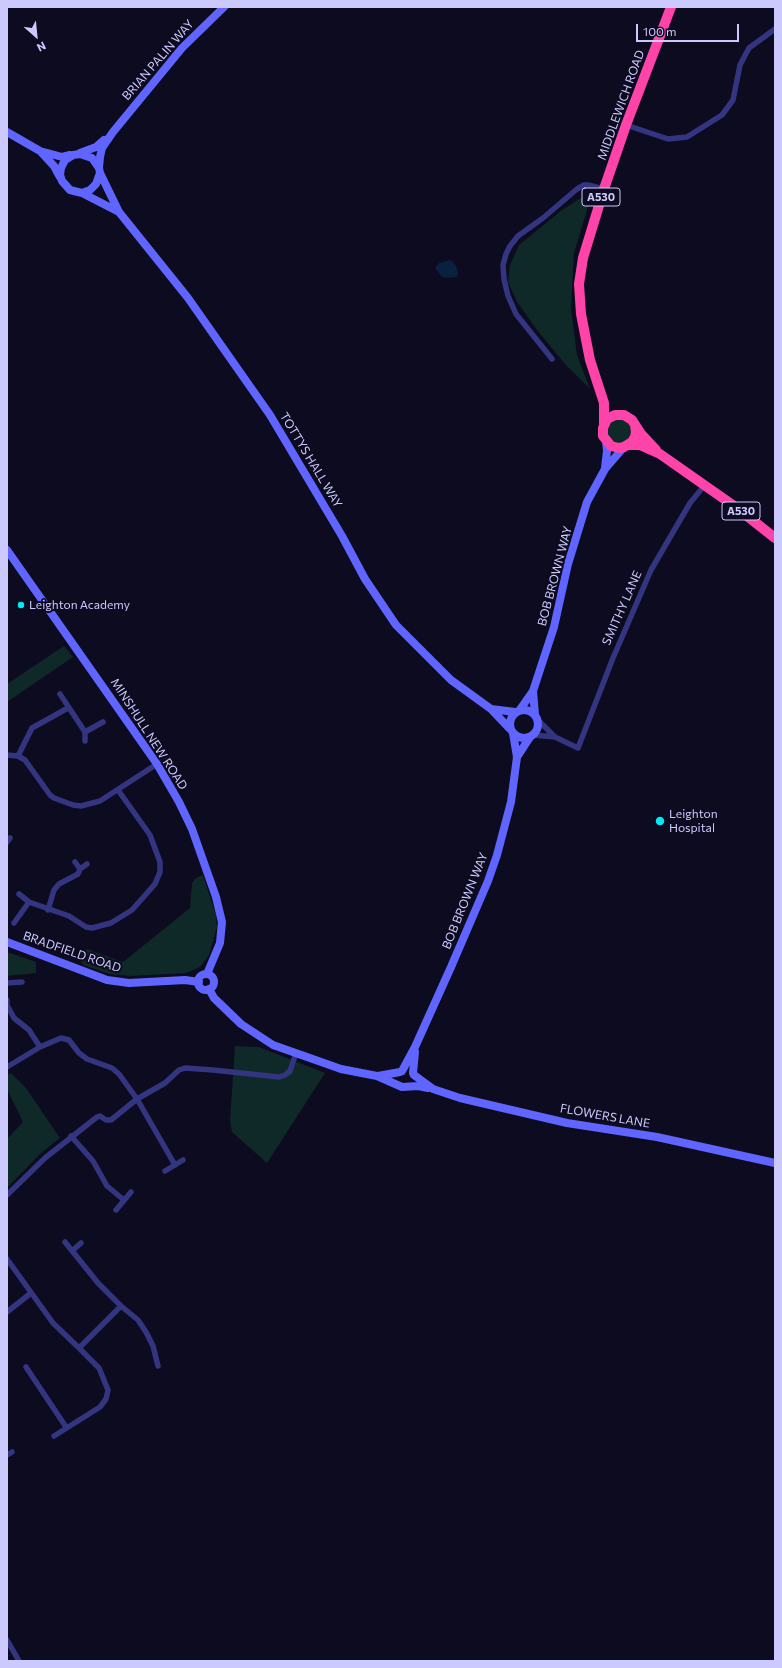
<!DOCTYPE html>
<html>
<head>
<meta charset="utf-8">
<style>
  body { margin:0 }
  #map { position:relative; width:782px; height:1668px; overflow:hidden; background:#0d0b1f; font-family:Commissioner,sans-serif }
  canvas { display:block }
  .frame { position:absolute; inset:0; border:8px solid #ccc9ff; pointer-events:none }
  .north { position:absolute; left:16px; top:16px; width:40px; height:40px; -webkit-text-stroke:3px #0d0b1f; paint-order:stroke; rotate:153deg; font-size:11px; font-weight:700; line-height:16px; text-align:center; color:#ccc9ff }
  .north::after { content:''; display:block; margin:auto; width:14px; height:18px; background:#ccc9ff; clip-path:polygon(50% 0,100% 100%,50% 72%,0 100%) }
  .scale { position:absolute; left:636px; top:24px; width:103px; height:18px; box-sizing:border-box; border:2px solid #ccc9ff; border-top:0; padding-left:5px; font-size:12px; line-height:14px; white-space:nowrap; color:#ccc9ff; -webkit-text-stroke:3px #0d0b1f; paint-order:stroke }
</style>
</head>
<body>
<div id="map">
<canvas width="782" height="1668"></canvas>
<div class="frame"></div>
<div class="north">N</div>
<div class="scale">100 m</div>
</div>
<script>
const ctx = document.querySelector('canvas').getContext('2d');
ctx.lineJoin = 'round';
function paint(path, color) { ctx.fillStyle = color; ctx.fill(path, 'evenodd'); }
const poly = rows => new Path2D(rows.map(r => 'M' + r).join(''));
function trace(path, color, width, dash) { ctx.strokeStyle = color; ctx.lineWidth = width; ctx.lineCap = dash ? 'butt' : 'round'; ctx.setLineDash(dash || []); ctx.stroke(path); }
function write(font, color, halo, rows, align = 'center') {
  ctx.font = font + ' Commissioner,sans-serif'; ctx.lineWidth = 4; ctx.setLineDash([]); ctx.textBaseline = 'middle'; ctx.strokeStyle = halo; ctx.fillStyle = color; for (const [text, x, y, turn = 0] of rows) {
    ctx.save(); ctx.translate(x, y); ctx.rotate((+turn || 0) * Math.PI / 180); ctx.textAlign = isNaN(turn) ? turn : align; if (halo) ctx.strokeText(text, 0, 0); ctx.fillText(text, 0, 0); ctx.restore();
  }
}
paint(poly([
  [581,198,588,199,587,210,574,253,571,309,577,355,590,389,565,364,537,330,517,302,508,282,510,265,519,245,562,210],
  '607 431a12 12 0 1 1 24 0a12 12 0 1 1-24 0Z',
  [64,646,73,657,7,702,7,684],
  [203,875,216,915,217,927,209,955,200,967,186,973,130,976,110,974,83,965,80,960,81,954,87,949,123,962,190,908,192,883,196,878],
  [7,952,36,962,36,973,7,976],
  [235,1046,259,1047,325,1073,267,1163,232,1132,230,1121],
  [11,1073,26,1088,60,1138,41,1153,7,1188,7,1139,23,1122,7,1089,7,1075]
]), '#0e2927');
paint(poly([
  [451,260,456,266,458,272,457,277,447,278,442,277,435,268,439,263]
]), '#092041');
trace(poly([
  [626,125,668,139,687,137,722,115,733,100,740,65,749,48,775,29],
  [552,359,516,314,508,296,504,279,503,265,506,254,510,246,518,236,543,218,577,189,584,185,588,185,604,189],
  [60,694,85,732,103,722],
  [537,719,555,737,578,748,613,658,651,570,690,503,704,486],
  [85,732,85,741],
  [533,735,555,737],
  [7,755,18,756,25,760,50,795,54,798,73,805,81,806,100,801,157,764],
  [18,756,32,728,68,708],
  [7,842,10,838],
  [75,862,80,869],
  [19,894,29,902,69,916,86,927,92,928,111,923,132,910,155,884,160,872,160,862,150,835,118,790],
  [48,910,54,890,59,884,78,874,80,869,87,864],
  [14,923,29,902],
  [7,983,22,982],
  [7,1000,7,1005,14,1018,29,1030,40,1047],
  [7,1067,40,1047,61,1038,69,1040,79,1053,87,1059,112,1068,119,1074,137,1099,175,1165],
  [71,1136,93,1161,107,1186,124,1200],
  [165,1171,183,1160],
  [7,1195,45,1158,97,1117,100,1116,106,1120,111,1120,137,1099,165,1083,179,1070,185,1068,213,1070,279,1077,285,1075,290,1071,296,1053],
  [116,1210,131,1192],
  [65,1242,98,1283,121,1306,79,1348],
  [72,1251,81,1243],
  [7,1259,53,1323,79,1348,99,1368,108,1390,106,1399,100,1407,54,1436],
  [121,1306,138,1320,146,1332,153,1346,158,1366],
  [7,1312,31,1293],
  [26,1367,66,1427],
  [7,1455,12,1452],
  [7,1640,19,1661]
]), '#343580', 5.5);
trace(poly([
  [7,132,40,151,62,157,70,155],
  [42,153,54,166,60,177],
  [80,153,96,147,104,140],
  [99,168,100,157,102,148,113,132,182,48,224,7],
  [100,173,96,184,90,190,82,193,70,190,62,181,60,175,61,168,65,160,73,155,80,154,92,158,99,168,100,173,119,212,188,298,270,415,342,536,365,579,396,625,451,680,491,709,510,729],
  [82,193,119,212],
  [605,468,607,451,606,441],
  [7,550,157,764,179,802,192,829,216,897,222,922,220,943,207,974],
  [491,709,515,712],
  '510 724a14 14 0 1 1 28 0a14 14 0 1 1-28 0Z',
  [519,711,533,691],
  [535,715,533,691,554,627,568,564,587,502,605,469,624,447],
  [517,757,530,737],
  [7,942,107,980,129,983,185,980,199,982],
  '198 982a8 8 0 1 1 16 0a8 8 0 1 1-16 0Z',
  [209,989,214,998,241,1024,273,1045,341,1069,377,1076,402,1087,418,1086,428,1088],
  [402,1071,415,1047,451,967,488,881,497,855,511,802,517,757,513,733],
  [413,1073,415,1052],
  [414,1075,433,1089,460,1098,567,1123,657,1137,775,1163],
  [378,1076,400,1072]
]), '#6065ff', 8);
trace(poly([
  [604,424,604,403,590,360,581,314,579,284,583,258,604,189,626,125,671,7],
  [635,425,636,432,635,437,632,442,624,447,619,448,611,446,603,436,603,428,607,419,615,415,624,415,632,420,641,434,656,450],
  [629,445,640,445,660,454,737,508,775,538]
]), '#ff44a9', 10);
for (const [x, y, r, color] of [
  [21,605,4,"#00eaf4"],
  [660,821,5,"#00eaf4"]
]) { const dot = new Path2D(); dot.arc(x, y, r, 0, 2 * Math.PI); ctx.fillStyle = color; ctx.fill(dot); trace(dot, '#0d0b1f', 1.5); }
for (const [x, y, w] of [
  [601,197,38],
  [741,511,38]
]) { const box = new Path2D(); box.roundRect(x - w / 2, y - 9, w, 18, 3); ctx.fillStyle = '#0d0b1f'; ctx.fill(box); trace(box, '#ccc9ff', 1); }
write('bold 11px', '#ccc9ff', null, [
  ["A530",601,197],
  ["A530",741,511]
]);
write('12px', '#ccc9ff', '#0d0b1f', [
  ["BRIAN PALIN WAY",158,60,-49],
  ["MIDDLEWICH ROAD",621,105,-70],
  ["TOTTYS HALL WAY",311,460,59],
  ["BOB BROWN WAY",555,576,-75],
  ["SMITHY LANE",622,608,-66],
  ["MINSHULL NEW ROAD",149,734,57],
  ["BOB BROWN WAY",465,901,-68],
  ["BRADFIELD ROAD",72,952,19],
  ["FLOWERS LANE",605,1116,10]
]);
write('12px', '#ccc9ff', '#0d0b1f', [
  ["Leighton Academy",29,605],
  ["Leighton",669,814],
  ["Hospital",669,828]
], 'left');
</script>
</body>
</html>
